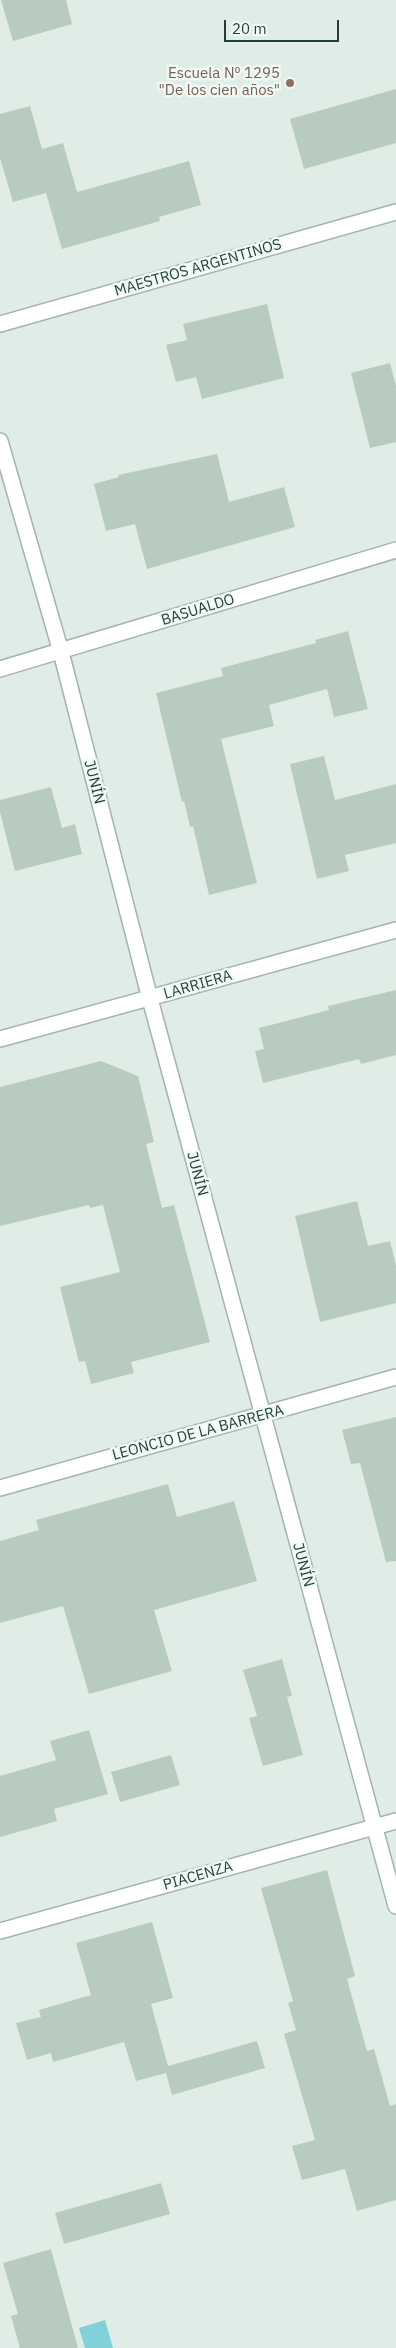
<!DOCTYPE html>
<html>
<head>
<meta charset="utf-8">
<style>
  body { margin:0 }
  #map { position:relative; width:396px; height:2348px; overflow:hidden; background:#e0ede6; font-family:"IBM Plex Sans",sans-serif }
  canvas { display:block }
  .scale { position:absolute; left:224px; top:20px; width:115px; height:22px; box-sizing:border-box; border:2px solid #1e3f34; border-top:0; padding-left:6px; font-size:15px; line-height:18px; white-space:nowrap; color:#1e3f34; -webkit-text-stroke:4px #f0f9f4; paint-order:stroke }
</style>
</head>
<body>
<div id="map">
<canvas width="396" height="2348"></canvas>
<div class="scale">20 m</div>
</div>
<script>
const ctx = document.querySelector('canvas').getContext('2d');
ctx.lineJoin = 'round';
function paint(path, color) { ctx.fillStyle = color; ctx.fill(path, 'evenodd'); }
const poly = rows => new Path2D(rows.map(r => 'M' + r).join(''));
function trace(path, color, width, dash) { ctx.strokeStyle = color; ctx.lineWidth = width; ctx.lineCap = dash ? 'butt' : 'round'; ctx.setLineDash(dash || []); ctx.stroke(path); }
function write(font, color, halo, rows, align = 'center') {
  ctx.font = font + ' "IBM Plex Sans",sans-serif'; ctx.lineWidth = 5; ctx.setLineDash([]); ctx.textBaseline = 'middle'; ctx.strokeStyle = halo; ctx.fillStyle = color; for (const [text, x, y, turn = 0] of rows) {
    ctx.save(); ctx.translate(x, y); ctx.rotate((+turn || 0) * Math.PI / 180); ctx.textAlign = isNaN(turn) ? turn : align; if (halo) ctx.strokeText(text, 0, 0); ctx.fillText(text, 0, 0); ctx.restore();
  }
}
paint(poly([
  [105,2320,113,2348,85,2348,79,2328]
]), '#81d1d8');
paint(poly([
  [1,0,66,0,72,24,13,41],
  [396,89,396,143,304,169,290,119],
  [30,106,42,149,63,143,77,192,189,161,201,205,159,217,160,221,62,249,46,193,13,202,0,158,0,114],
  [267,304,284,378,202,399,196,377,176,382,166,345,187,340,183,324],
  [390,363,396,386,396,442,370,448,351,373],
  [217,454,229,502,284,487,295,527,147,569,135,524,106,531,94,484,119,477,118,475],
  [348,631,368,709,334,717,327,689,269,705,274,726,221,739,257,883,209,895,193,826,190,827,184,801,182,802,156,693,223,676,221,668,316,643,315,640],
  [324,756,335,800,396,784,396,843,345,855,349,871,317,879,290,764],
  [51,787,62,828,75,824,82,854,15,871,0,812,0,800],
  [396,990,396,1055,361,1064,359,1059,263,1083,255,1051,264,1049,259,1028,329,1010,328,1006],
  [101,1061,138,1076,154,1142,146,1144,162,1208,174,1205,210,1342,131,1362,134,1373,91,1384,85,1361,79,1362,60,1287,120,1272,103,1205,90,1208,89,1205,0,1226,0,1087],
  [357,1201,368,1246,390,1241,396,1266,396,1303,320,1322,295,1216],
  [396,1417,396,1561,386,1562,360,1463,351,1464,342,1430],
  [168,1484,177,1517,234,1501,257,1581,154,1610,172,1671,89,1694,63,1606,0,1623,0,1541,39,1530,36,1520],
  [282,1659,292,1696,287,1697,303,1755,263,1766,249,1718,257,1716,243,1670],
  [89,1730,108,1794,54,1809,57,1821,0,1837,0,1776,56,1760,50,1741],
  [171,1755,180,1785,120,1802,111,1772],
  [327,1870,355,1976,347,1979,367,2051,374,2049,390,2106,396,2104,396,2200,357,2211,345,2169,302,2180,292,2146,315,2140,284,2034,296,2030,288,2003,293,2001,261,1888],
  [152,1922,173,1998,151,2004,168,2066,257,2041,265,2068,172,2095,166,2073,136,2081,124,2042,53,2062,51,2053,27,2060,16,2023,41,2017,39,2010,91,1995,76,1943],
  [161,2183,170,2214,64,2244,55,2213],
  [51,2249,78,2348,20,2348,11,2316,18,2314,3,2263]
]), '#b8cbc1');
const minor = poly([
  [0,324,396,212],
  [0,441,61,652,150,999,396,1906],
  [0,669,396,550],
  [0,1039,396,930],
  [0,1488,396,1377],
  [0,1931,396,1821]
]);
trace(minor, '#a2b5ad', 18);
trace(minor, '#fff', 15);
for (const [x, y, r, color] of [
  [290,83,5,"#8d6e63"]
]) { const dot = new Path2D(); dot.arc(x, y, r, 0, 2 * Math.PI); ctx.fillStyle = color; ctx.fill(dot); trace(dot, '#f0f9f4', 2); }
write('15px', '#785e54', '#f0f9f4', [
  ["Escuela Nº 1295",280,74],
  ["\"De los cien años\"",280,91]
], 'right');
write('15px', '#1e3f34', '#f0f9f4', [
  ["MAESTROS ARGENTINOS",198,268,-16],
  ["BASUALDO",198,610,-17],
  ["JUNÍN",94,782,76],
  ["LARRIERA",198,985,-16],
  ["JUNÍN",197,1174,75],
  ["LEONCIO DE LA BARRERA",198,1433,-15],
  ["JUNÍN",303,1565,75],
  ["PIACENZA",198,1876,-16]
]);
</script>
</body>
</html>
